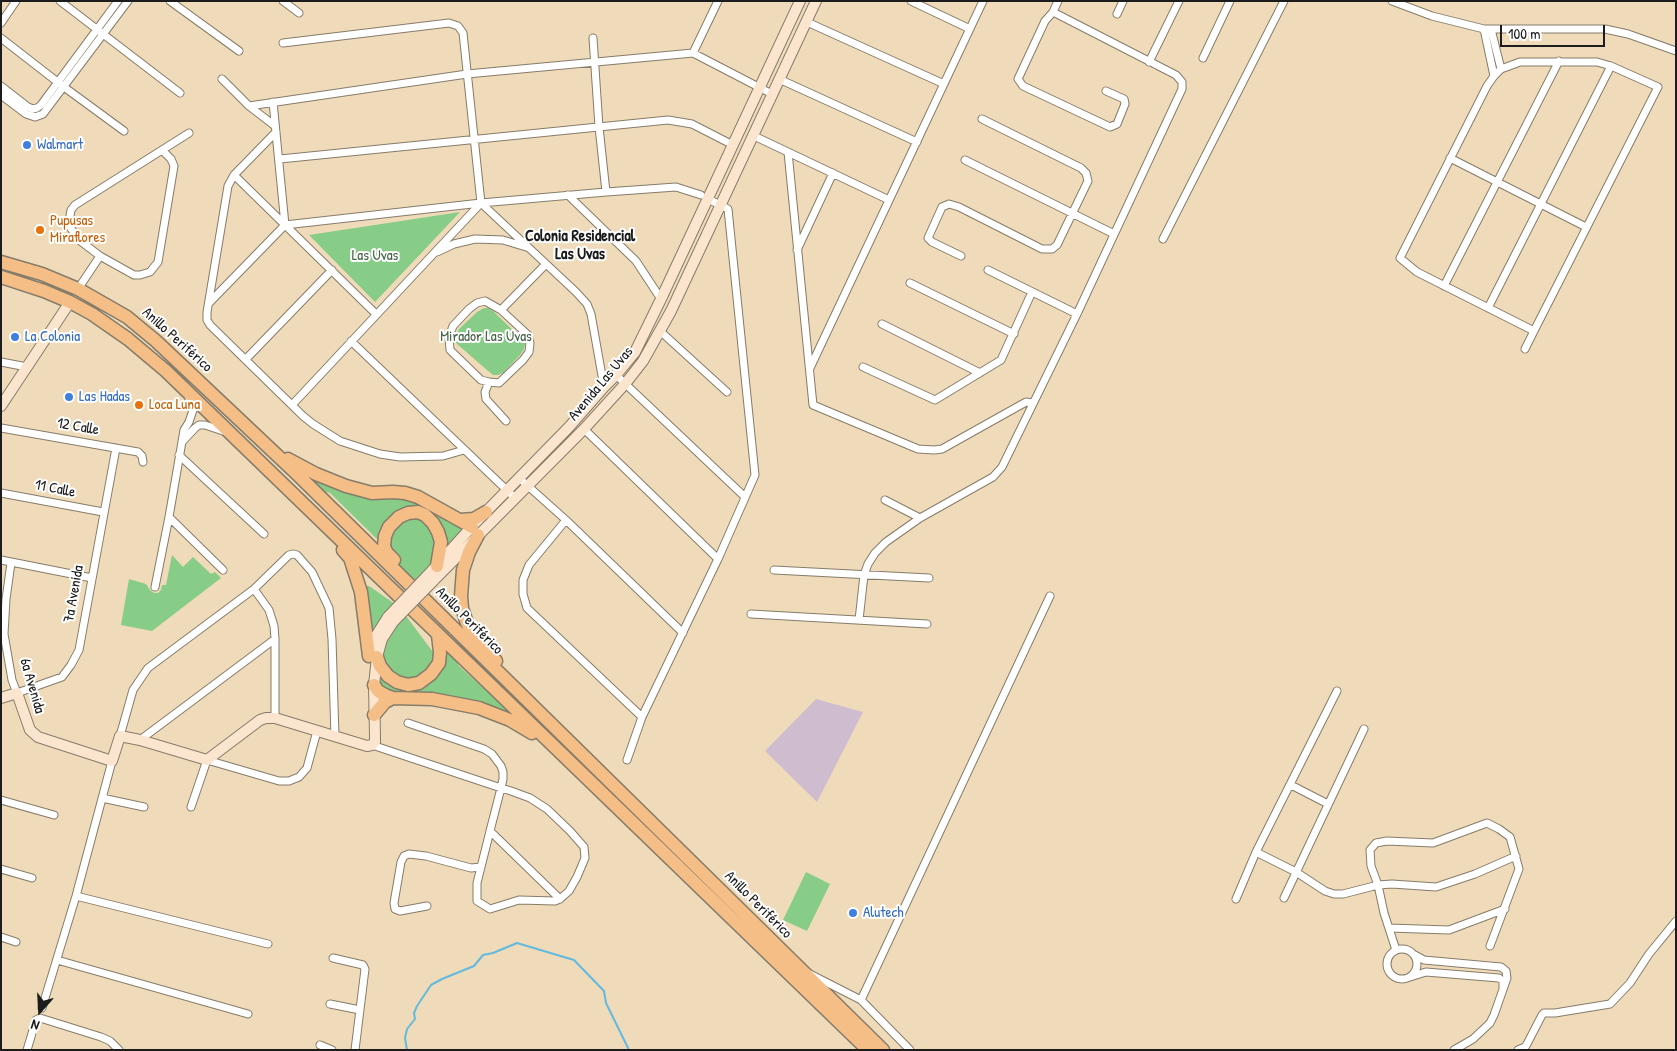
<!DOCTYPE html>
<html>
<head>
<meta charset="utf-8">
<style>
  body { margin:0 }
  #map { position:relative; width:1677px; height:1051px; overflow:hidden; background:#efdbb9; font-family:"Patrick Hand",sans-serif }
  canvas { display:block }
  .frame { position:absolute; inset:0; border:2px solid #1c1c1c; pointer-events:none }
  .north { position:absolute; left:15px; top:986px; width:50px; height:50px; -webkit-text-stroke:4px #fff; paint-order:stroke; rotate:199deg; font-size:14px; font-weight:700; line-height:20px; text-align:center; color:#1c1c1c }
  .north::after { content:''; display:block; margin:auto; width:18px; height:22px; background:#1c1c1c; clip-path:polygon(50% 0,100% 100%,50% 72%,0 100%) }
  .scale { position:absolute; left:1500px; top:25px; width:105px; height:22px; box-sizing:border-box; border:2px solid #1c1c1c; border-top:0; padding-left:6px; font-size:15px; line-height:18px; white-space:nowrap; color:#1c1c1c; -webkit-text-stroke:4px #fff; paint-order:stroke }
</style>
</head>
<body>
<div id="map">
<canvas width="1677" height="1051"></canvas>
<div class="frame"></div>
<div class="north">N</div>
<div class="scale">100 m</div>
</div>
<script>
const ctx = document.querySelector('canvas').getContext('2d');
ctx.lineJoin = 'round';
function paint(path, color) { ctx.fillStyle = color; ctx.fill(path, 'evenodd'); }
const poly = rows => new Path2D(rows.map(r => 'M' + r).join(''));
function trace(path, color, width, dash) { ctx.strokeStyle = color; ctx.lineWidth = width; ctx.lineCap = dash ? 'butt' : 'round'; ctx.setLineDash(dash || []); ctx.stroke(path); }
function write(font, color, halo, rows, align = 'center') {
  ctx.font = font + ' "Patrick Hand",sans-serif'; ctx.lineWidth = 4; ctx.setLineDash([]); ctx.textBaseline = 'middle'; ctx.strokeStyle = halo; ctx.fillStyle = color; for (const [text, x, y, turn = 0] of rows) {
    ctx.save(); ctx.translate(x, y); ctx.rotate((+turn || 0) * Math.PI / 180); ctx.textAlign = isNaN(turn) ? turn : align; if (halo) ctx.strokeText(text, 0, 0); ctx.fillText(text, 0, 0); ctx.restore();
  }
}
paint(poly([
  [816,699,863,712,817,802,765,751]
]), '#cfbdcf');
paint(poly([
  [460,212,375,302,309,235],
  [484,308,488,308,493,311,523,340,525,344,524,349,520,355,503,373,498,375,493,375,487,370,457,344,455,341,456,335,459,329,477,312],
  [303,468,316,474,393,492,472,527,420,584,399,566,387,553,384,546,330,493,309,487],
  [172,555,183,567,193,557,211,574,215,572,221,578,152,631,121,625,129,579,146,584,150,590,154,593,158,593,161,590,162,585,166,585],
  [360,586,369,586,395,604,406,616,433,652,440,652,448,645,459,666,492,696,507,701,517,712,510,720,393,698,374,685],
  [806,872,830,884,807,931,783,920]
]), '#87cc87');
trace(poly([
  [407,1050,405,1038,407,1029,415,1019,414,1013,417,1006,431,985,442,979,474,966,483,955,493,953,517,943,574,960,604,991,606,1003,629,1050]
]), '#63b9df', 2);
const street = poly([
  [60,1,180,93],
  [170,1,239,51],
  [283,1,299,13],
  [911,1,970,29],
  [1058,1,1053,12,1045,21,1018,79,1023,86,1110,127,1117,124,1125,104,1124,99,1106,91],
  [1392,1,1432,16,1484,29,1605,29,1628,34,1676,51],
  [1117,14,1123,1],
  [807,22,944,84],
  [1,23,16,1],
  [1484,29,1494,76],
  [1491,29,1501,69],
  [1,38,64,87,124,131],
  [593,38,599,127,606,192],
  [283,43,449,23,458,26,463,33,481,203,576,292,587,304,591,314,604,387],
  [693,53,718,1],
  [1203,58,1230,1],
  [1149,62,1179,1],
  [222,79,249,106,275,126],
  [779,79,917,142],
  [1,86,28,107,33,109,37,108,41,105,118,1],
  [1,95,26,114,35,117,43,114,128,1],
  [273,102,285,225],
  [249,106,467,74,693,53,772,94],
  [276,132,234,175,228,186,207,312,207,320,210,325,303,416,313,424,340,441,380,454,400,457,443,456,464,450],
  [752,135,889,200],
  [162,150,171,159,174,166,158,262,150,272,140,275,134,275,100,256,79,240,70,227,69,222,71,210,75,205,189,133],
  [788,152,813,405,918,449,934,450,942,449,1026,402,1032,403],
  [1450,158,1586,227],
  [280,159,668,120,692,124,733,145],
  [965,160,1114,234],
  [234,175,376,314],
  [568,195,636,261,661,299],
  [1163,239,1284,1],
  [797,250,833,173],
  [437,252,454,244,475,239,503,240,526,247],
  [961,256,932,242,928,238,942,207,949,204,959,207,1042,249,1052,249,1057,245,1088,181,1086,173,1081,168,982,119],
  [988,270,1077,314],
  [910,283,1014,334],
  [1444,286,1559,61],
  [78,289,100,256],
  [485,301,501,310,528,335,530,343,529,352,523,360,499,383,489,382,481,380,450,350,449,337,453,326,469,309,477,303,485,301],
  [209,303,285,225,481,203,606,192,676,187,701,195],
  [1488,308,1611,66],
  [501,310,546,264],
  [882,324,980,373],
  [660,331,727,392],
  [351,341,515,498],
  [1525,349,1534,331,1658,87,1611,66,1597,62,1520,62,1501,69,1494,76,1487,86,1400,258,1417,272,1534,331],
  [246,359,332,270],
  [1,362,27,367],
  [863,367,935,400,1001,360,1032,292],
  [810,368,983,1],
  [616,375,745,497],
  [489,382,485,392,486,399,506,421],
  [292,405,481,203],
  [1,428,138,452,142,456,143,462],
  [584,429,718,559],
  [182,442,195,428,199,425,205,425,223,431],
  [179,455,264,534],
  [519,478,566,520,683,633],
  [1,493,103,512],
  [885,500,920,518],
  [169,517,223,570],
  [566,520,529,565,523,580,523,594,527,608,642,717],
  [1,560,92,578],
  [11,563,6,599,4,634,12,680,17,693,62,677,71,665,79,650,116,448],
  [774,570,929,578],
  [155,587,169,517,184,430,189,422,193,410,189,398],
  [254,589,269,610,274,626,275,639,275,718],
  [751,614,927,624],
  [859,620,864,575,868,564,875,553,886,542,920,518,993,477,1002,467,1077,314,1182,89,1182,82,1176,75,1053,12],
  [120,736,133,690,148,668,254,589,289,555,293,554,297,555,312,572,329,608,332,639,335,737],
  [140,740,275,639],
  [372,745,501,788,511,791,530,798,547,809,570,831,584,847,585,858,577,877,569,891,560,899,555,901,519,900,490,909,477,901,477,883,490,831,501,788,503,779,503,772,501,766,492,754,484,749,408,723],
  [627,760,642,717,718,559,755,475,728,209,708,199],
  [1291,785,1328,804],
  [102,798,144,807],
  [1,800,54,815],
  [191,807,207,760,279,781,289,781,299,777,307,768,317,731],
  [490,831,560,899],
  [1256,852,1296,872,1325,891,1334,894,1343,894,1378,885,1392,884,1436,887,1475,874,1516,856],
  [1,869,32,878],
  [76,896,268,944],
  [1284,898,1364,729],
  [1236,899,1256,852,1337,691],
  [427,906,400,911,395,909,394,903,401,862,404,856,409,854,426,856,471,868,481,867],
  [1389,928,1449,930,1505,909],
  [1,937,16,942],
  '1387 964a15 15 0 1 1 30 0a15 15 0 1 1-30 0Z',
  [1396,950,1384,913,1378,885,1371,866,1370,850,1376,843,1387,841,1433,843,1487,823,1499,829,1510,837,1519,869,1490,946],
  [1413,954,1424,960,1501,967,1506,971,1507,978,1494,1015,1490,1023,1473,1039,1454,1050],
  [333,958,363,965,365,969,355,1050],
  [57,960,248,1014],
  [810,974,861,1000,910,1050],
  [1410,977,1426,972,1499,978,1503,981,1503,988],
  [861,1000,1050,596],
  [330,1004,360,1010],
  [42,1008,76,896,112,761],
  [320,1045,332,1050],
  [27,1050,36,1020,40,1018,101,1037,110,1041,119,1050],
  [1518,1050,1525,1047,1527,1044,1542,1015,1544,1013,1555,1013,1610,1004,1630,983,1649,954,1676,921]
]);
const secondary = poly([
  [1,406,70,302],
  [427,576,476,522,569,427,604,387,616,375,635,352,661,299,800,1],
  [433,581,584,429,625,384,643,361,671,311,816,1],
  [370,651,374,639,388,617],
  [1,698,17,693,30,730,38,737,112,761,120,736,140,740,207,760,260,720,266,718,275,718,367,746,372,745,375,742,375,737,374,685,377,657,382,639,393,622]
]);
const highway = poly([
  [1,262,42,274,78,289,127,317,156,341,297,474,883,1050],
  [1,277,44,291,70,302,92,314,128,339,166,371,868,1050],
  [288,459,316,474,346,486,372,493,393,492,405,493,418,497,472,527],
  [460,520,474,519,486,512],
  [478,535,469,552,463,570,461,596,462,608,467,623,472,633,496,661],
  [343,550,350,558,361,592,369,656],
  [394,560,387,553,384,547,385,536,389,527,399,517,408,513,418,512,425,515,433,523,438,532,441,542,437,566],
  [377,657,380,666,388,676,397,682,408,685,419,683,431,674,439,663,440,652,438,635],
  [374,685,378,691,385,695,393,698,432,699,479,708,510,720,532,733],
  [374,715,385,702,393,698]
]);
trace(street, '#867c6a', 9);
trace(secondary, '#867c6a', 12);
trace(highway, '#867c6a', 15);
trace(street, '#fff', 7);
trace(secondary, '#fbe5cf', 10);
trace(highway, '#f6be87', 12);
const secondaryBridge = poly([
  [388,617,427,576],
  [393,622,433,581]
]);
trace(secondaryBridge, '#867c6a', 12, []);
trace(secondaryBridge, '#fbe5cf', 10);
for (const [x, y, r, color] of [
  [27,145,5,"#3f7fe0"],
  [40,230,5,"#e8710a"],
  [15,337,5,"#3f7fe0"],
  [69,397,5,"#3f7fe0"],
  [139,405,5,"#e8710a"],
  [853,913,5,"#3f7fe0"]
]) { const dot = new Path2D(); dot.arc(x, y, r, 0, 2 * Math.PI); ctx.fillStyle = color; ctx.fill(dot); trace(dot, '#fff', 2); }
write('15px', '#366cbe', '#fff', [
  ["Walmart",37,145],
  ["La Colonia",25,337],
  ["Las Hadas",79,397],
  ["Alutech",863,913]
], 'left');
write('15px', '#c56008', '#fff', [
  ["Pupusas",50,221],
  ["Miraflores",50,238],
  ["Loca Luna",149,405]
], 'left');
write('15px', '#476247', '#fff', [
  ["Las Uvas",375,256],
  ["Mirador Las Uvas",486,337]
]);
write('15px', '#1c1c1c', '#fff', [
  ["Anillo Periférico",177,340,42],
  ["Avenida Las Uvas",601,384,-50],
  ["12 Calle",78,427,10],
  ["11 Calle",55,489,11],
  ["7a Avenida",74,594,-80],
  ["Anillo Periférico",469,621,45],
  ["6a Avenida",32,686,74],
  ["Anillo Periférico",758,905,45]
]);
write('bold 16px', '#1c1c1c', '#fff', [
  ["Colonia Residencial",580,237],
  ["Las Uvas",580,255]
]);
</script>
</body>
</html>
